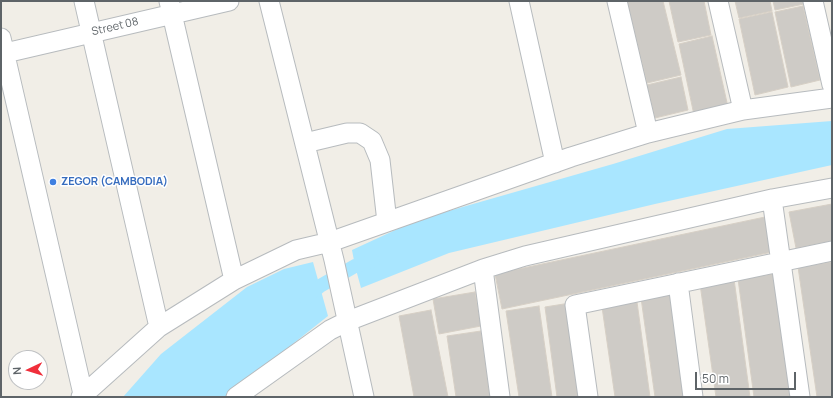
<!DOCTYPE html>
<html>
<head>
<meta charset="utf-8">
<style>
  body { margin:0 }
  #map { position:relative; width:833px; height:398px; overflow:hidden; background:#f1eee7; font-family:Manrope,sans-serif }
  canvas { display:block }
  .frame { position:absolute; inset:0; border:2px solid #5e6468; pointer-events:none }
  .north { position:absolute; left:8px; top:350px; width:40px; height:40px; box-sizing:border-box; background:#fff; border:1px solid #bfc1c3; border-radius:50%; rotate:266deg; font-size:11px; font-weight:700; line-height:16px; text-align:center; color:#5e6468 }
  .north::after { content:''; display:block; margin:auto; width:14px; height:18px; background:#f02f3b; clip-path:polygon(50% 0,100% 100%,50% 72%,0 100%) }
  .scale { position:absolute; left:695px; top:372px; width:101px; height:18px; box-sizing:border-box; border:2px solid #5e6468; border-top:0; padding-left:5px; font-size:12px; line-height:14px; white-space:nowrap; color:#5e6468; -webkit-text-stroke:3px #fff; paint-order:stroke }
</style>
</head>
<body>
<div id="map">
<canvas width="833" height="398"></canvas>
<div class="frame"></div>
<div class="north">N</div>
<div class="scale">50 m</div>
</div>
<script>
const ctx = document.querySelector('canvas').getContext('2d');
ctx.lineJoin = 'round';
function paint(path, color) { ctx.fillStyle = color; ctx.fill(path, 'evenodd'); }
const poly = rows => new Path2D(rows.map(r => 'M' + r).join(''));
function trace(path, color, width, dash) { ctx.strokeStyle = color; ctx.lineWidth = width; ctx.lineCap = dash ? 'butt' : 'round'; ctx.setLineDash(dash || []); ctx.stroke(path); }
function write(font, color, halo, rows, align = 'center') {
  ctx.font = font + ' Manrope,sans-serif'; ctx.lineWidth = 3; ctx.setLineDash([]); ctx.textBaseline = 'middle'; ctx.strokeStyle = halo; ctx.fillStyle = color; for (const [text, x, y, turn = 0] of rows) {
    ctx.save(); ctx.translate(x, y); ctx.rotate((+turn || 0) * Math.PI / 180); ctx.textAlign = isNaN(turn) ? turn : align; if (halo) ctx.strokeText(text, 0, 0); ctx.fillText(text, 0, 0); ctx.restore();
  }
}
paint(poly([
  [832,121,832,165,655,204,449,253,361,288,355,266,352,250,417,220,613,164,727,129],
  [313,262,328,316,226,397,123,397,161,354,247,287,284,269]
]), '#a9e6ff');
trace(poly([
  [306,298,320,286,355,266,373,261]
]), '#a9e6ff', 14);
const building = poly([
  [627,1,663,1,681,75,647,83,627,1],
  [669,1,704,1,711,35,678,42,669,1],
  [735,1,770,1,772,11,739,18,735,1],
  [773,1,803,1,804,4,775,10,773,1],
  [803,6,820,80,791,87,775,12,803,6],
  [772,12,788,87,755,95,739,19,772,12],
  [712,36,728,107,694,115,679,44,712,36],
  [681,77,688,110,655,118,647,85,681,77],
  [832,204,832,241,796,248,789,212,832,204],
  [765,217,772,252,502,309,495,274,765,217],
  [832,262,832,397,817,397,798,267,832,262],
  [775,274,791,397,754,397,738,279,775,274],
  [734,279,750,397,716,397,700,284,734,279],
  [475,292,481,326,439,334,433,299,475,292],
  [674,293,688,397,655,397,641,298,674,293],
  [637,302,650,397,615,397,602,307,637,302],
  [570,303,583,397,557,397,545,307,570,303],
  [539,306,552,397,519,397,506,311,539,306],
  [431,310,448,397,414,397,399,316,431,310],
  [481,331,490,397,456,397,447,336,481,331]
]);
paint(building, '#cecbc6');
trace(building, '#d6cfc5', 1);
const minor = poly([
  [84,1,159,327],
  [169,1,234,280],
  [269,1,334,260,364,397],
  [519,1,555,163],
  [617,1,648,133],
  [718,1,743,110],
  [813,1,832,85],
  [1,38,83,394],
  [1,54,229,1],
  [305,143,347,133,360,133,372,141,380,160,387,222],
  [772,199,800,397],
  [483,269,500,397],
  [678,283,693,397],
  [81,397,159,327,234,280,296,250,330,242,571,157,648,133,743,110,832,98],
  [236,397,330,330,348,321,483,269,525,256,772,199,832,188],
  [588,397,575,305,832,251]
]);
trace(minor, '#b7bbbe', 21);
trace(minor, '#fff', 19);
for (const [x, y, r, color] of [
  [53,182,4,"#3f7fe0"]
]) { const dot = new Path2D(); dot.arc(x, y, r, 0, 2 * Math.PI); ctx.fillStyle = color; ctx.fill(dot); trace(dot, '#fff', 1.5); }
write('11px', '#5e6468', '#fff', [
  ["Street 08",115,27,-13]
]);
write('bold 11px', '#366cbe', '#fff', [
  ["ZEGOR (CAMBODIA)",61,182]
], 'left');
</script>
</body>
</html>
